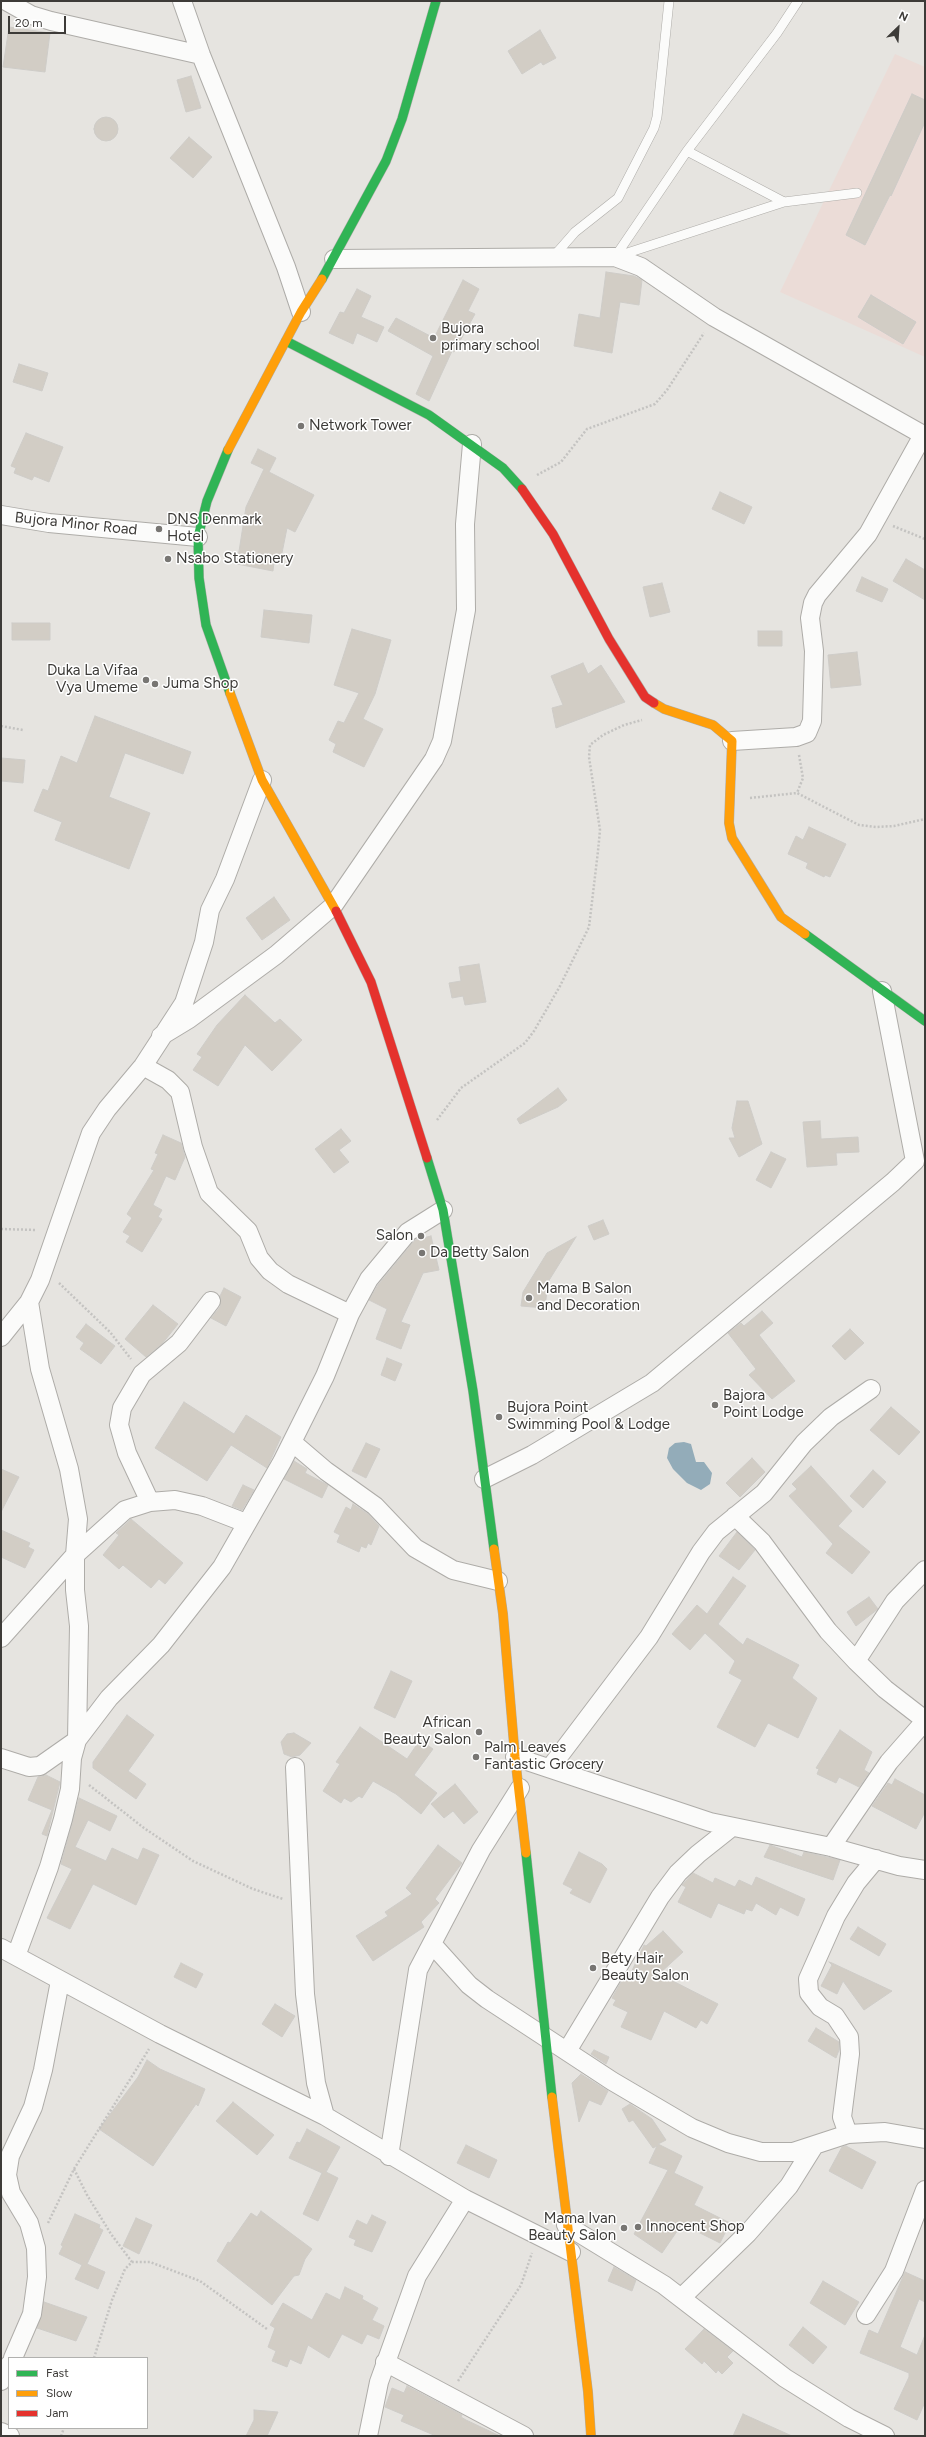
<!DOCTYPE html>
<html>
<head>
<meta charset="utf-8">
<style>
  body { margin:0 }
  #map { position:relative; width:926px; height:2437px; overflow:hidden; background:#e6e4e0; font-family:Figtree,sans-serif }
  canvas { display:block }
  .frame { position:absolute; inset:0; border:2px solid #3d3b38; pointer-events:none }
  .legend { position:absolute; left:8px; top:2357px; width:140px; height:72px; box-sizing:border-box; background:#fff; border:1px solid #b1b1af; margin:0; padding:5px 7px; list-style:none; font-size:12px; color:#3d3b38 }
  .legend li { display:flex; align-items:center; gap:8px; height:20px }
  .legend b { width:20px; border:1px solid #b1b1af }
  .north { position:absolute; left:878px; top:8px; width:40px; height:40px; -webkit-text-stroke:3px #fff; paint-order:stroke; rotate:25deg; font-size:11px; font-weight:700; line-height:16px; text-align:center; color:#3d3b38 }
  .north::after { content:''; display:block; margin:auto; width:14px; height:18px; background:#3d3b38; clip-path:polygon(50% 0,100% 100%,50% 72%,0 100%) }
  .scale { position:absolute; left:8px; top:16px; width:58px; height:18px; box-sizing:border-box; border:2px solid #3d3b38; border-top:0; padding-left:5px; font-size:12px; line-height:14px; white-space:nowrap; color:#3d3b38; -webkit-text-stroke:3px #fff; paint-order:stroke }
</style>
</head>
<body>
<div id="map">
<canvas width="926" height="2437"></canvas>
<div class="frame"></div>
<ul class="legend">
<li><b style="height:5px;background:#30b455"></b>Fast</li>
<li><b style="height:5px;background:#ff9f0a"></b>Slow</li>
<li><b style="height:5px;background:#e5322d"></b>Jam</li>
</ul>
<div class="north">N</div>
<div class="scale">20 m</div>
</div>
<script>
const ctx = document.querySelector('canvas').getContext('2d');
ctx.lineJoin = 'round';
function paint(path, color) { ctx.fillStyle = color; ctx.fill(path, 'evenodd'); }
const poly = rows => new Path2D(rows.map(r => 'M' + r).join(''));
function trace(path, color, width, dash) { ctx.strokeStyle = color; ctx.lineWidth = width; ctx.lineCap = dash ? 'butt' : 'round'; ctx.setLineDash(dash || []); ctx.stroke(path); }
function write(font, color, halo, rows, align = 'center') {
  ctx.font = font + ' Figtree,sans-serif'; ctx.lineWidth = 3; ctx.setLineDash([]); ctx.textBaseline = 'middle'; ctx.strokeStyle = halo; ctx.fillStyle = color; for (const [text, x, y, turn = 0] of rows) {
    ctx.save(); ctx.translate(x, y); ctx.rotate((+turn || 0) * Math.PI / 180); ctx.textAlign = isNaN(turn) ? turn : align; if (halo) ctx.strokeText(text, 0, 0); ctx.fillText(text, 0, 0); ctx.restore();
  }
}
paint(poly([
  [895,54,925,67,925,357,780,292]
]), '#ebdcd7');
paint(poly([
  [684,1442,691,1444,696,1462,704,1462,712,1473,710,1484,701,1490,687,1483,673,1469,667,1458,669,1448,675,1443]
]), '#93acb9');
const building = poly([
  [9,27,50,33,45,72,3,67,9,27],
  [540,30,556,58,543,65,541,62,522,74,508,51,540,30],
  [191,76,201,108,186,112,177,80,191,76],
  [912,94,925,100,925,122,891,196,890,195,865,245,846,235,912,94],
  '94 129a12 12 0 1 1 24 0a12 12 0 1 1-24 0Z',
  [189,137,212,157,193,178,170,158,189,137],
  [606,272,634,276,642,280,639,305,620,302,612,353,574,346,579,314,600,318,606,272],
  [463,280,479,289,468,311,475,314,454,352,452,351,429,401,416,394,433,356,388,331,396,318,434,338,463,280],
  [357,289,371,296,361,317,384,327,377,342,357,333,353,344,329,333,340,312,344,313,357,289],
  [871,295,916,322,903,344,858,317,871,295],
  [19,364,48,373,42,391,13,382,19,364],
  [26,433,63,447,49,482,34,476,32,480,14,473,16,468,11,466,26,433],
  [258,449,276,458,269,472,314,495,295,532,287,528,280,563,274,562,273,571,237,564,246,507,264,469,251,463,258,449],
  [720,492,752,507,744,524,712,509,720,492],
  [906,559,925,570,925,600,893,581,906,559],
  [862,577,888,589,882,602,856,591,862,577],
  [662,583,670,612,650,617,643,587,662,583],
  [264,610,312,615,309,643,261,637,264,610],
  [12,623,50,623,50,640,12,640,12,623],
  [352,629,391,640,375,694,363,719,383,729,364,767,333,752,336,744,329,740,338,721,344,723,359,693,334,685,352,629],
  [758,631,782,631,782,646,758,646,758,631],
  [857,652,861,685,831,688,828,655,857,652],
  [583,663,588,674,601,665,625,702,556,728,552,708,563,705,551,676,583,663],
  [95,716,191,752,183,774,125,753,109,797,150,813,129,869,55,840,62,822,34,811,43,789,48,791,61,756,77,763,95,716],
  [1,758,25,760,23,783,1,781,1,758],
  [809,827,846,844,830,877,825,875,824,877,806,868,808,863,788,854,796,836,803,840,809,827],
  [274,897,290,920,262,940,246,918,274,897],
  [479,964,486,1002,465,1005,463,996,452,998,449,983,461,981,459,967,479,964],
  [245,995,275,1023,280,1019,302,1040,272,1071,245,1045,218,1086,193,1070,202,1057,197,1054,217,1025,245,995],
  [558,1088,567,1100,558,1107,520,1124,517,1119,558,1088],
  [737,1101,748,1101,762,1144,739,1157,729,1138,735,1138,732,1128,737,1101],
  [820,1121,821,1139,858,1137,859,1152,836,1153,837,1165,807,1167,803,1122,820,1121],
  [341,1129,351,1141,339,1150,349,1162,334,1173,315,1149,341,1129],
  [163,1135,181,1143,185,1157,175,1180,166,1176,153,1205,162,1210,158,1217,162,1219,142,1252,126,1242,130,1236,123,1232,132,1218,127,1214,154,1170,151,1169,158,1154,155,1153,163,1135],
  [771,1152,786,1159,771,1188,756,1180,771,1152],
  [603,1220,609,1234,594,1240,588,1226,603,1220],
  [431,1236,439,1270,423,1273,401,1322,410,1325,401,1349,376,1339,387,1309,369,1300,378,1285,415,1240,431,1236],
  [576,1237,548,1282,545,1308,521,1306,523,1292,547,1253,576,1237],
  [224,1288,241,1297,226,1326,211,1318,220,1307,220,1296,224,1288],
  [153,1305,178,1324,162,1344,146,1357,125,1339,153,1305],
  [762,1311,773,1323,759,1335,795,1381,772,1399,749,1375,756,1369,728,1333,741,1323,744,1326,762,1311],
  [86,1324,115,1346,101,1364,80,1349,84,1343,76,1337,86,1324],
  [850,1329,864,1343,845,1360,832,1346,850,1329],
  [387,1358,402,1364,395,1381,381,1375,387,1358],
  [184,1402,234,1434,246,1415,281,1437,267,1468,231,1445,207,1481,155,1448,184,1402],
  [891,1407,920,1432,899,1455,870,1430,891,1407],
  [366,1443,380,1449,366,1478,352,1471,366,1443],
  [752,1458,765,1472,740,1497,726,1483,752,1458],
  [294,1461,307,1469,305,1473,328,1485,322,1498,284,1479,294,1461],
  [811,1466,852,1511,838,1526,870,1552,852,1574,826,1553,833,1544,789,1496,797,1489,792,1484,811,1466],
  [1,1469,19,1477,1,1512,1,1469],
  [873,1470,886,1482,863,1508,850,1496,873,1470],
  [243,1485,254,1490,242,1510,232,1506,243,1485],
  [353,1504,368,1514,379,1526,371,1545,368,1543,366,1548,361,1546,359,1552,337,1542,340,1535,334,1532,346,1507,351,1510,353,1504],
  [131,1519,183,1563,165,1584,159,1579,151,1588,123,1565,119,1569,103,1555,119,1535,116,1533,131,1519],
  [1,1530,30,1543,28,1547,34,1550,25,1568,1,1557,1,1530],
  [737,1532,755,1550,739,1570,719,1556,737,1532],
  [733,1577,746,1586,718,1624,743,1645,747,1638,799,1665,792,1678,817,1698,798,1738,768,1723,755,1747,717,1727,742,1680,729,1673,735,1661,705,1633,690,1650,672,1634,697,1605,707,1614,733,1577],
  [869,1597,878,1609,856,1626,847,1612,869,1597],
  [391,1671,412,1681,395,1718,374,1708,391,1671],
  [127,1715,154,1735,128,1771,146,1784,136,1799,93,1768,93,1762,127,1715],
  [360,1727,407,1759,420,1740,433,1749,414,1775,437,1793,421,1814,396,1794,373,1781,362,1798,359,1796,351,1802,344,1798,341,1803,323,1791,340,1764,336,1762,360,1727],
  [840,1730,872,1752,864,1770,869,1773,859,1787,839,1777,836,1783,817,1774,819,1769,816,1768,840,1730],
  [294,1733,311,1743,300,1755,292,1757,284,1754,281,1742,287,1734,294,1733],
  [46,1775,60,1782,47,1836,42,1834,52,1810,28,1800,38,1777,46,1775],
  [895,1779,925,1795,925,1812,916,1829,872,1806,888,1783,892,1785,895,1779],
  [455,1784,478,1812,464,1824,453,1811,444,1818,431,1804,455,1784],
  [79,1798,117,1816,110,1831,88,1820,75,1847,106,1861,112,1848,138,1860,143,1848,159,1855,136,1905,93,1884,70,1929,47,1918,72,1869,61,1864,79,1798],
  [438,1845,462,1863,435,1899,439,1903,421,1922,424,1927,373,1961,356,1936,388,1916,385,1912,412,1894,406,1888,438,1845],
  [770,1845,802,1857,804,1852,840,1860,833,1880,764,1857,770,1845],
  [579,1852,602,1864,607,1869,590,1903,570,1893,573,1889,563,1884,579,1852],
  [693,1873,713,1883,715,1878,735,1887,739,1880,752,1886,756,1877,805,1899,798,1916,780,1907,776,1915,756,1903,752,1911,746,1909,744,1914,718,1903,711,1918,678,1902,686,1887,682,1885,693,1873],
  [858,1927,886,1944,879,1956,850,1939,858,1927],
  [663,1931,683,1952,659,1974,718,2004,707,2024,701,2020,696,2028,664,2011,651,2040,621,2027,628,2012,613,2005,616,2000,612,1998,625,1975,629,1977,644,1945,646,1946,663,1931],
  [829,1962,832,1963,892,1991,864,2010,843,1981,837,1994,821,1986,832,1965,829,1962],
  [181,1963,203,1974,196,1988,174,1977,181,1963],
  [275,2004,295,2016,282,2037,262,2024,275,2004],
  [816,2028,839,2042,839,2050,836,2058,808,2041,816,2028],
  [594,2050,609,2057,606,2064,591,2054,594,2050],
  [147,2060,160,2069,205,2089,198,2106,196,2104,153,2166,99,2129,138,2077,147,2060],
  [581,2074,608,2091,601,2105,589,2100,579,2122,572,2083,581,2074],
  [233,2102,274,2135,257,2155,216,2121,233,2102],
  [630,2104,652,2119,666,2140,658,2144,682,2156,674,2173,703,2187,694,2205,730,2223,720,2243,682,2224,662,2253,634,2234,668,2170,649,2163,657,2146,653,2148,633,2120,629,2122,622,2109,630,2104],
  [307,2129,340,2147,326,2172,338,2178,318,2221,303,2214,322,2173,289,2158,297,2142,300,2143,307,2129],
  [466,2145,497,2160,489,2178,457,2163,466,2145],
  [846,2146,876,2162,862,2189,829,2171,842,2147,846,2146],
  [261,2211,312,2249,305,2259,299,2275,294,2276,272,2305,217,2261,228,2242,230,2243,251,2213,257,2217,261,2211],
  [75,2214,100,2225,99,2228,103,2230,87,2264,105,2272,98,2289,75,2279,82,2265,59,2254,63,2246,61,2245,75,2214],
  [372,2215,386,2222,372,2252,354,2245,356,2240,349,2237,357,2220,367,2225,372,2215],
  [136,2218,152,2225,139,2254,123,2246,136,2218],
  [614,2267,636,2280,632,2291,608,2281,614,2267],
  [905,2272,925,2281,925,2302,919,2299,900,2347,917,2355,925,2335,925,2402,917,2420,894,2409,909,2377,909,2373,860,2353,869,2330,878,2334,905,2272],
  [823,2281,859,2302,845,2325,810,2303,823,2281],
  [345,2287,363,2296,362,2299,378,2308,372,2320,384,2326,379,2339,367,2334,362,2344,342,2334,329,2358,308,2345,301,2364,290,2359,287,2367,272,2361,276,2351,268,2347,275,2328,270,2325,283,2303,312,2320,326,2293,340,2300,345,2287],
  [44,2302,87,2317,76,2341,37,2328,44,2302],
  [803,2327,827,2347,813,2364,789,2345,803,2327],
  [704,2329,733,2351,727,2357,733,2363,722,2374,718,2370,716,2373,704,2361,702,2364,685,2349,704,2329],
  [407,2386,462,2415,461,2417,466,2420,500,2436,436,2436,401,2421,404,2415,385,2407,392,2388,404,2393,407,2386],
  [254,2410,278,2412,267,2436,246,2436,254,2420,254,2410],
  [743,2414,792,2436,733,2436,743,2414]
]);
paint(building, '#d2cdc5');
trace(building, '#ceccc8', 1);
const lane = poly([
  [687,151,784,202],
  [554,256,575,232,618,198,654,128,657,117,669,1],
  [618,256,784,202,857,193],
  [615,257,687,151,777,33,798,1]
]);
const street = poly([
  [6,1,31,15,51,21,201,55],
  [182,1,201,55,286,267,301,312],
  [334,259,615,257,641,267,714,317,925,436],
  [1,515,49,523,198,537],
  [732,741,796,737,807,733,812,721,814,651,810,618,813,603,817,595,868,534,923,435],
  [161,1036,189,1019,276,955,333,906,434,759,442,741,466,610,465,524,472,444],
  [143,1066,168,1080,180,1092,193,1147,209,1193,248,1231,259,1258,270,1271,288,1284,350,1314],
  [1,1337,29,1302,40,1280,91,1133,107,1109,143,1066,184,1003,204,942,210,910,225,879,262,780],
  [292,1442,326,1471,375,1506,415,1548,453,1570,498,1581],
  [484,1479,532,1455,652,1383,893,1182,915,1161,882,991],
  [150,1502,127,1453,119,1425,122,1408,142,1374,179,1343,211,1301],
  [735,1516,762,1542,828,1631,856,1661,885,1689,925,1720],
  [1,1638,75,1555,125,1510,150,1502,175,1500,202,1506,246,1523],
  [856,1661,895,1601,925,1570],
  [515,1757,710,1822,831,1847,899,1866,925,1870],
  [1,1758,29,1767,40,1766,77,1740,79,1626,75,1590,75,1555,78,1519,69,1469,40,1369,29,1302],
  [295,1767,305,1994,316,2083,325,2116],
  [550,1768,649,1637,701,1552,716,1532,764,1493,804,1443,831,1417,871,1389],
  [831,1847,889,1762,925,1721],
  [433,1945,469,1985,487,1999,612,2081,692,2128,728,2143,761,2152,793,2152,848,2134,885,2132,925,2139],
  [1,1948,160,2034,325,2116,465,2199,571,2252],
  [16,1956,49,1867,63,1819,70,1789,72,1758,77,1740,109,1698,161,1645,222,1567,282,1462,325,1376,350,1314,369,1279,408,1232,443,1210],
  [567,2051,660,1897,678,1873,698,1854,732,1827],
  [848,2134,842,2117,850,2054,849,2037,835,2016,820,2007,809,1993,808,1979,836,1916,856,1883,876,1859],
  [389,2156,418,1970,481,1850,520,1788],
  [566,2225,664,2285,785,2378,849,2418,885,2436],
  [681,2298,748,2233,789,2186,814,2146],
  [866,2315,894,2271,925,2190],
  [13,2358,32,2314,37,2277,36,2248,29,2223,11,2193,7,2175,10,2156,33,2107,43,2070,60,1981],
  [385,2362,524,2436],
  [1,2381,9,2365],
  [1,2432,10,2436],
  [368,2436,379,2382,417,2276,465,2199]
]);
const fast = poly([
  [322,279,386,161,402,119,436,1],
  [286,341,429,415,503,468,522,489],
  [228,450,207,501,198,537,199,578,206,625,230,693],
  [805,934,925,1021],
  [427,1158,443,1210,473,1391,494,1549],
  [526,1853,552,2097]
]);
const slow = poly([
  [228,450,301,312,322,279],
  [230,693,262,780,336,911],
  [654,703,664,709,713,725,732,741,729,823,732,838,781,917,805,934],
  [494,1549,503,1614,515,1757,526,1853],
  [552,2097,588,2392,591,2436]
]);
const jam = poly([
  [522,489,553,534,609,639,645,697,654,703],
  [336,911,371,982,427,1158]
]);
trace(lane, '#aeaca8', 10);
trace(street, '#aeaca8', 20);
trace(fast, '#aeaca8', 10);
trace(slow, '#aeaca8', 10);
trace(jam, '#aeaca8', 10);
trace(poly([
  [537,475,561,462,587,429,655,404,667,390,704,333],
  [893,526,925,539],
  [1,726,23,730],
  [799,755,803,778,797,793,859,825,876,827,894,826,925,819],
  [750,798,797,793],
  [437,1120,461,1088,525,1043,534,1031,560,986,589,927,598,851,600,830,589,757,590,745,603,735,624,725,642,720],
  [1,1229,37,1230],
  [59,1283,110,1332,131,1359],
  [89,1785,144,1828,193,1861,253,1889,283,1899],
  [74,2169,87,2195,111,2234,132,2262],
  [48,2223,74,2169,149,2049],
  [94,2358,112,2300,125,2269,132,2262,150,2262,200,2281,267,2329],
  [458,2381,521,2285,532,2253],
  [61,2436,64,2428]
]), '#c4c3c1', 2.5, [2, 2]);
trace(lane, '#fbfbfa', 9);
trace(street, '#fbfbfa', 18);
trace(fast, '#30b455', 9);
trace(slow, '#ff9f0a', 9);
trace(jam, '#e5322d', 9);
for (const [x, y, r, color] of [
  [433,338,4,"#787673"],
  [301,426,4,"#787673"],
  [159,529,4,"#787673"],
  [168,559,4,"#787673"],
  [146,680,4,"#787673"],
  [155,684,4,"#787673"],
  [421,1236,4,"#787673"],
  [422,1253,4,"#787673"],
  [529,1298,4,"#787673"],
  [715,1405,4,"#787673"],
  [499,1417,4,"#787673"],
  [479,1732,4,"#787673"],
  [476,1757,4,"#787673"],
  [593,1968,4,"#787673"],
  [638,2227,4,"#787673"],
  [624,2228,4,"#787673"]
]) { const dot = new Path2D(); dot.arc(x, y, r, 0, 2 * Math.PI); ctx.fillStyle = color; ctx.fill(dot); trace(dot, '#fff', 1.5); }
write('15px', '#3d3b38', '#fff', [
  ["Bujora",441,329],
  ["primary school",441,346],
  ["Network Tower",309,426],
  ["DNS Denmark",167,520],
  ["Hotel",167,537],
  ["Nsabo Stationery",176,559],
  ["Duka La Vifaa",138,671,"right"],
  ["Vya Umeme",138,688,"right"],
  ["Juma Shop",163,684],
  ["Salon",413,1236,"right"],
  ["Da Betty Salon",430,1253],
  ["Mama B Salon",537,1289],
  ["and Decoration",537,1306],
  ["Bajora",723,1396],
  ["Point Lodge",723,1413],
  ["Bujora Point",507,1408],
  ["Swimming Pool & Lodge",507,1425],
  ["African",471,1723,"right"],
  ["Beauty Salon",471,1740,"right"],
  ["Palm Leaves",484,1748],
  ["Fantastic Grocery",484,1765],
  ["Bety Hair",601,1959],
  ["Beauty Salon",601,1976],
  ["Mama Ivan",616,2219,"right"],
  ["Beauty Salon",616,2236,"right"],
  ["Innocent Shop",646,2227]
], 'left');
write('15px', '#3d3b38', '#fff', [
  ["Bujora Minor Road",76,524,6]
]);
</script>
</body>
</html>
